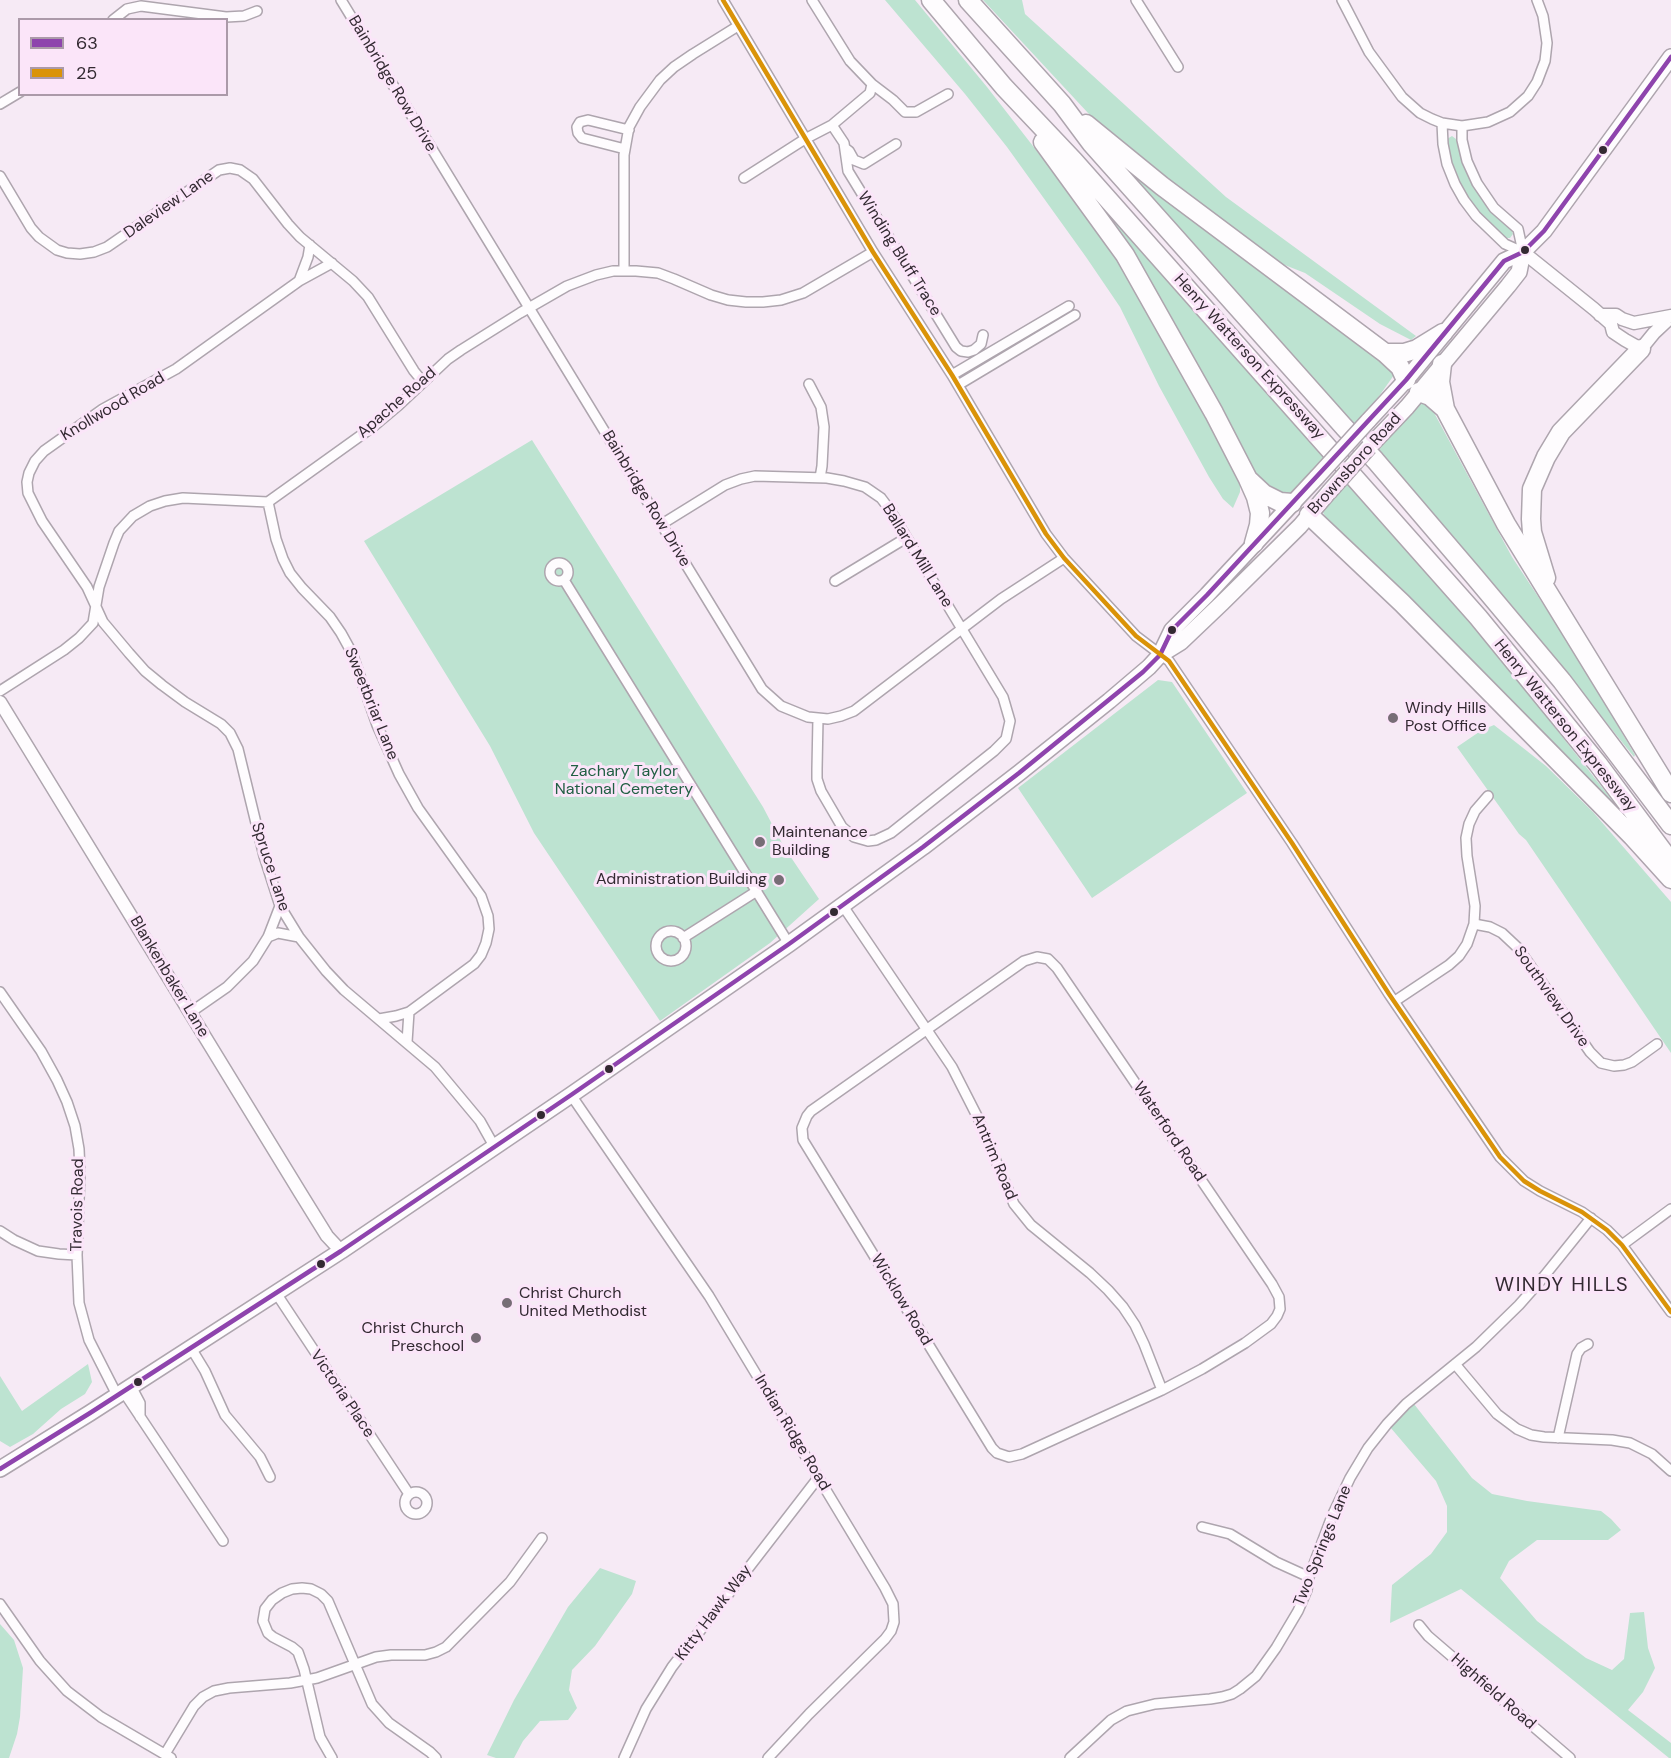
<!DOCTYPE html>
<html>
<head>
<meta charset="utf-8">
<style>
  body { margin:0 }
  #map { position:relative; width:1671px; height:1758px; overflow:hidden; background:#f6eaf5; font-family:"DM Sans",sans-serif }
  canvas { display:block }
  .legend { position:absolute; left:18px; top:18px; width:210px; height:78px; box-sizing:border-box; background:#fbe5f9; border:2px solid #ab9aa9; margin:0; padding:8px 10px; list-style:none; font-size:18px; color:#332a32 }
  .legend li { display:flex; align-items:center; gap:12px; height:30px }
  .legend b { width:30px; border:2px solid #ab9aa9 }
</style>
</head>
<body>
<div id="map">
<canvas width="1671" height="1758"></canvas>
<ul class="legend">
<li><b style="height:8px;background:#8e44ad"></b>63</li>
<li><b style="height:8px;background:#da9308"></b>25</li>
</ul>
</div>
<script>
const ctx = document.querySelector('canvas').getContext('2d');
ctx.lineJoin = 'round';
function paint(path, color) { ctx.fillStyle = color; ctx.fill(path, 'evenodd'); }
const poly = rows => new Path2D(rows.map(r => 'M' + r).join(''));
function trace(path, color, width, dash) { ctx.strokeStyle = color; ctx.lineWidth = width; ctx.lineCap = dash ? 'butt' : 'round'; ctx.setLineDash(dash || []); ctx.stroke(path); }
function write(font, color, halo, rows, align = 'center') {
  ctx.font = font + ' "DM Sans",sans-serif'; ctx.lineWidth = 6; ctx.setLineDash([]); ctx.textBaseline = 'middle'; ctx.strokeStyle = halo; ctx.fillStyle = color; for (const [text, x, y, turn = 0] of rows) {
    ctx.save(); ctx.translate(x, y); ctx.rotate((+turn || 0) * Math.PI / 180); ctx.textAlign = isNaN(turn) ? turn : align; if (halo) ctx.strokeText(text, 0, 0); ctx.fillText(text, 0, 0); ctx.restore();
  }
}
paint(poly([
  [885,0,915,0,987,87,1103,236,1195,396,1219,443,1240,470,1240,492,1233,508,1223,499,1209,477,1159,386,1120,307,1086,257,1007,147,965,94],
  [983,0,1022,0,1025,14,1226,197,1416,336,1411,340,1380,324,1305,273,1272,260,1135,155,1088,113],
  [1452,136,1456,139,1458,142,1465,168,1471,181,1488,205,1512,231,1513,234,1510,238,1505,238,1487,224,1463,192,1452,166,1446,142,1447,139],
  [1115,158,1392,363,1394,375,1370,409,1353,426],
  [1091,195,1325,457,1288,497,1259,482],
  [1424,403,1432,409,1512,557,1572,648,1635,755,1634,757,1514,608,1377,451,1419,404],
  [532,440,763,807,784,847,819,899,770,943,660,1021,534,833,490,746,364,541],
  [1347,483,1463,615,1516,678,1638,833,1327,519,1322,511,1324,507],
  [1158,680,1172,682,1247,793,1092,898,1018,788],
  [1494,725,1546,766,1593,812,1671,902,1671,1053,1526,840,1519,834,1457,747,1482,730],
  [88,1364,92,1382,85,1394,61,1409,33,1434,10,1447,0,1441,0,1376,22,1411],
  [1414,1404,1472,1478,1492,1494,1527,1501,1601,1511,1611,1519,1621,1530,1608,1540,1537,1540,1509,1561,1500,1578,1537,1621,1586,1658,1612,1670,1624,1659,1630,1613,1644,1612,1648,1648,1655,1668,1643,1692,1628,1710,1671,1743,1671,1758,1669,1758,1461,1589,1390,1623,1392,1585,1431,1554,1447,1532,1447,1506,1436,1481,1390,1427],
  [600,1568,636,1581,632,1594,595,1646,572,1670,569,1690,577,1708,568,1720,540,1721,523,1741,514,1758,496,1758,487,1755,514,1700,568,1607],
  [0,1624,14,1640,23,1668,20,1717,17,1734,9,1758,0,1758]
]), '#bde3d1');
const minor = poly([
  [341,0,762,689,781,706,808,717,828,719,841,716,854,711,1001,599,1064,558],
  [723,0,873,252,952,375,1046,534,1064,558,1136,636,1169,661,1292,843,1389,994,1500,1157,1524,1181,1540,1191,1582,1212,1607,1230,1622,1245,1671,1312],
  [1136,0,1178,67],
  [1342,0,1369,52,1402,97,1420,113,1432,119,1442,123,1462,126,1488,122,1510,112,1528,96,1537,82,1545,61,1547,43,1543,16,1537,0],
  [113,20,127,9,141,6,226,17,244,16,257,11],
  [872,84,893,100,905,112,916,112,948,94],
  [0,104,20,92],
  [1442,123,1443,144,1447,164,1455,184,1464,200,1476,216,1505,244,1523,252],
  [832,125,844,143,848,171,956,347,961,351,968,352,974,350,981,344,983,335],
  [1462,126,1462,140,1467,161,1477,183,1494,208,1518,229,1523,252],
  [845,148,849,151,854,160,864,164,896,144],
  [625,149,582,138,578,133,577,127,580,122,588,120,629,130],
  [0,176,31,228,39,237,57,250,67,253,80,254,94,252,107,247,219,170,230,168,240,170,253,179,288,224,300,237,353,281,368,297,414,371,423,382],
  [744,178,805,139,832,125,870,93,872,84,850,61,812,0],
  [332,263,299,281,176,369,103,409,44,451,35,461,29,473,27,482,28,493,42,521,87,587,103,622,129,653,145,671,162,685,185,702,221,724,230,733,238,749,264,856,280,906,299,937,326,971,344,990,435,1067,480,1121,494,1146],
  [624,271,624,155,629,127,640,107,660,80,674,67,693,54,738,26],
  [299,281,308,257,310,245],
  [952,375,1069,306],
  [809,384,821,407,824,427,822,466,820,478],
  [958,385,1075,315],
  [268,502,276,539,283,559,290,573,302,588,330,617,341,633,352,653,377,725,399,774,418,808,481,896,488,916,489,929,486,943,481,955,474,964,409,1012,396,1016,379,1019],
  [662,524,725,485,741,479,755,476,827,478,844,481,865,487,881,498,890,510,1003,697,1010,721,1006,739,994,751,891,833,876,840,868,841,854,837,842,827,821,791,817,779,817,769,818,718],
  '550 572a9 9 0 1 1 18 0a9 9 0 1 1-18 0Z',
  [564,580,789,944],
  [835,581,906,538],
  [0,691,64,650,79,638,93,623,99,587,114,543,119,531,133,516,150,506,165,501,183,498,268,502,374,426,399,405,448,359,461,350,520,313,567,286,596,275,613,271,636,271,658,273,674,279,711,295,728,300,746,302,763,302,781,300,803,293,873,252],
  [843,906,952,1067,978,1118,1014,1204,1031,1225,1090,1273,1108,1290,1123,1307,1135,1325,1144,1344,1162,1390],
  [1474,924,1490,927,1502,933,1518,948,1590,1052,1601,1063,1614,1066,1624,1065,1632,1062,1657,1044],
  '656 946a15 15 0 1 1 30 0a15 15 0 1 1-30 0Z',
  [268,937,278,933,299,937],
  [683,938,757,891],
  [1037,957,1048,959,1057,968,1272,1284,1279,1297,1280,1309,1277,1316,1271,1324,1245,1343,1202,1369,1162,1390,1022,1454,1009,1457,997,1453,992,1448,803,1140,802,1128,807,1116,811,1111,1024,961,1037,957],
  [0,992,41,1051,57,1080,67,1102,75,1126,79,1149,80,1172,77,1255,79,1303,89,1340,117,1395],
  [1395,1001,1449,965,1459,956,1467,944,1474,924,1475,906,1467,856,1466,838,1469,824,1475,811,1488,796],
  [191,1012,227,987,253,961,268,937,280,906],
  [407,1042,409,1012],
  [571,1095,709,1296,885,1588,893,1604,894,1622,891,1631,885,1639,809,1714,768,1758],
  [0,1231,14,1240,38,1251,59,1254,77,1255],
  [1622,1245,1671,1209],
  [276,1293,409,1494],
  [191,1348,205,1371,225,1415,260,1457,270,1477],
  [1455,1364,1497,1414,1517,1429,1531,1435,1544,1437,1612,1440,1630,1443,1652,1454,1671,1471],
  [131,1386,140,1403,140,1417],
  [123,1391,223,1541],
  [1558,1438,1577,1354,1581,1348,1588,1344],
  '405 1503a11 11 0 1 1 22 0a11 11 0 1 1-22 0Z',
  [1202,1527,1230,1534,1276,1562,1309,1577],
  [0,1604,40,1661,67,1691,101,1717,171,1758],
  [1419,1625,1428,1636,1570,1758],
  [165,1754,194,1706,203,1697,214,1691,229,1688,290,1683,317,1678,376,1657,391,1655,425,1655,436,1652,446,1647,510,1582,542,1538],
  [332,1758,320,1737,304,1669,298,1652,292,1647,273,1637,268,1633,263,1621,265,1609,272,1600,282,1593,292,1589,302,1588,311,1589,321,1594,328,1601,372,1704,389,1723,430,1752,436,1758],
  [624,1758,646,1709,672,1667,818,1478],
  [1070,1758,1111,1720,1127,1711,1155,1704,1210,1699,1222,1697,1232,1694,1240,1689,1256,1676,1276,1648,1298,1611,1307,1590,1309,1577,1332,1516,1350,1478,1368,1448,1387,1424,1406,1404,1476,1347,1519,1305,1541,1280,1591,1218]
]);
const tertiary = poly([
  [1523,252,1594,309,1611,324,1613,332,1625,340,1641,349],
  [1600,315,1616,315,1622,319,1634,323,1671,316],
  [1641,349,1654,333,1671,317],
  [0,702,301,1194,327,1236,341,1251]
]);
const primary = poly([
  [1368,421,1406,380,1504,261,1523,252,1544,231,1671,57],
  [1369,447,1407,407,1508,286,1519,272,1523,252],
  [1160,655,1181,642,1222,603,1300,526,1329,492],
  [0,1469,90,1413,341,1251,571,1095,789,944,923,847,1019,773,1109,701,1149,667,1160,655,1172,630,1207,595,1317,477]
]);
const motorway = poly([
  [931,0,1004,87,1074,161,1478,617,1598,764,1671,862],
  [968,0,1062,104,1091,143,1344,427,1375,460,1474,576,1562,681,1671,825],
  [1086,124,1162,186,1385,353,1400,367,1406,380],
  [1043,142,1125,255,1214,413,1248,479,1256,497,1260,513,1259,525,1254,543],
  [1385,353,1404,353,1417,349,1443,333],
  [1442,364,1440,382,1445,409,1506,524,1671,793],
  [1419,392,1430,396,1445,409],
  [1249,480,1264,494,1280,502,1292,503],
  [1309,515,1402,603,1632,836,1671,879],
  [1546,578,1532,532,1531,519,1532,489,1546,457,1561,432,1641,349]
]);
trace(minor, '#aea5ae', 12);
trace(tertiary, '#aea5ae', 15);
trace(primary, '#aea5ae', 18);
trace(motorway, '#aea5ae', 21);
trace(minor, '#fefcfe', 9);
trace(tertiary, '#fefcfe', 12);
trace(primary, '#fefcfe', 15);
trace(motorway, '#fefcfe', 18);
const primaryBridge = poly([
  [1317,477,1368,421],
  [1329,492,1369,447]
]);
trace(primaryBridge, '#aea5ae', 18, []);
trace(primaryBridge, '#fefcfe', 15);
trace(poly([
  [0,1469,90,1413,341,1251,571,1095,789,944,923,847,1019,773,1143,672,1160,655,1172,630,1207,595,1406,380,1504,261,1523,252,1544,231,1671,57]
]), '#8e44ad', 4.5);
trace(poly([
  [723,0,873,252,952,375,1046,534,1064,558,1136,636,1169,661,1292,843,1389,994,1500,1157,1524,1181,1540,1191,1582,1212,1607,1230,1622,1245,1671,1312]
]), '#da9308', 4.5);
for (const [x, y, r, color] of [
  [1603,150,5,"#332a32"],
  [1525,250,5,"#332a32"],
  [1172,630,5,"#332a32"],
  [1393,718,6,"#776d76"],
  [760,842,6,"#776d76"],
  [779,880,6,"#776d76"],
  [834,912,5,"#332a32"],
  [609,1069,5,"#332a32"],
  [541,1115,5,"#332a32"],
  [321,1264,5,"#332a32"],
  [507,1303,6,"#776d76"],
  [476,1338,6,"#776d76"],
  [138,1382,5,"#332a32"]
]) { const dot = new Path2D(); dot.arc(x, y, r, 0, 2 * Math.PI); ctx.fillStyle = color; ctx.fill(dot); trace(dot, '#fbe5f9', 2); }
write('16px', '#332a32', '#fbe5f9', [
  ["Bainbridge Row Drive",392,84,59],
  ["Daleview Lane",169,205,-35],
  ["Winding Bluff Trace",899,254,58],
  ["Henry Watterson Expressway",1249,357,48],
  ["Apache Road",397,403,-41],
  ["Knollwood Road",113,407,-31],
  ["Brownsboro Road",1355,464,-48],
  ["Bainbridge Row Drive",646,499,59],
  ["Ballard Mill Lane",917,556,58],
  ["Sweetbriar Lane",371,704,68],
  ["Henry Watterson Expressway",1565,726,51],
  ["Spruce Lane",270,867,72],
  ["Blankenbaker Lane",169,977,59],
  ["Southview Drive",1551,997,55],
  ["Waterford Road",1169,1132,56],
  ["Antrim Road",994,1157,67],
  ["Travois Road",78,1205,-89],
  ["Wicklow Road",901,1300,59],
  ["Victoria Place",342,1394,56],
  ["Indian Ridge Road",792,1433,59],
  ["Two Springs Lane",1323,1546,-68],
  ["Kitty Hawk Way",714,1613,-53],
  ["Highfield Road",1493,1692,41]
]);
write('16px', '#332a32', '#fbe5f9', [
  ["Windy Hills",1405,709],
  ["Post Office",1405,727],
  ["Maintenance",772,833],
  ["Building",772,851],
  ["Administration Building",767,880,"right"],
  ["Christ Church",519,1294],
  ["United Methodist",519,1312],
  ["Christ Church",464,1329,"right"],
  ["Preschool",464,1347,"right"]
], 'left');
write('16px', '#205f43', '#fbe5f9', [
  ["Zachary Taylor",624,772],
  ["National Cemetery",624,790]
]);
ctx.letterSpacing = '1.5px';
write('20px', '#332a32', '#fbe5f9', [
  ["WINDY HILLS",1562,1286]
]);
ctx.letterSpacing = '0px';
</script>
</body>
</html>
